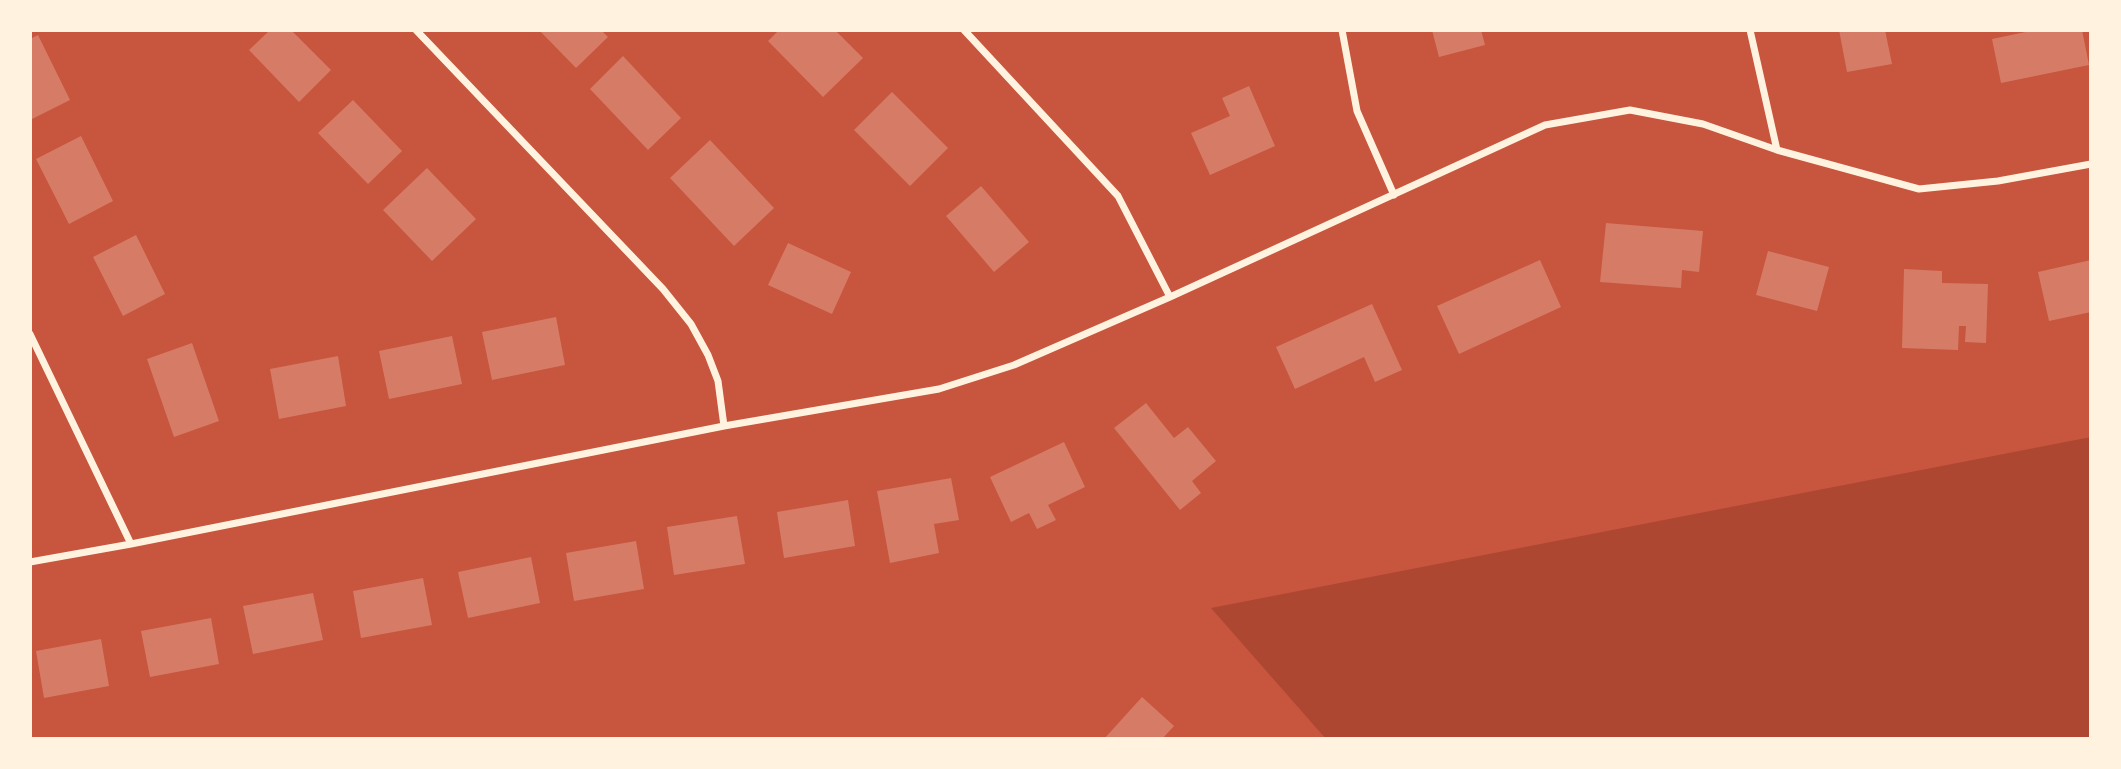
<!DOCTYPE html>
<html>
<head>
<meta charset="utf-8">
<style>
  body { margin:0 }
  #map { position:relative; width:2121px; height:769px; overflow:hidden; background:#c8553d; font-family:Barlow,sans-serif }
  canvas { display:block }
  .frame { position:absolute; inset:0; border:32px solid #fff3e0; pointer-events:none }
</style>
</head>
<body>
<div id="map">
<canvas width="2121" height="769"></canvas>
<div class="frame"></div>
</div>
<script>
const ctx = document.querySelector('canvas').getContext('2d');
ctx.lineJoin = 'round';
function paint(path, color) { ctx.fillStyle = color; ctx.fill(path, 'evenodd'); }
const poly = rows => new Path2D(rows.map(r => 'M' + r).join(''));
function trace(path, color, width, dash) { ctx.strokeStyle = color; ctx.lineWidth = width; ctx.lineCap = dash ? 'butt' : 'round'; ctx.setLineDash(dash || []); ctx.stroke(path); }
paint(poly([
  [2091,437,2091,739,1326,739,1211,608]
]), '#ae4732');
paint(poly([
  [270,30,291,30,331,70,299,102,249,50],
  [539,30,601,30,608,37,576,68],
  [779,30,835,30,863,58,823,97,768,41],
  [1432,30,1481,30,1485,45,1439,57],
  [1839,30,1885,30,1892,64,1847,72],
  [2035,30,2082,30,2089,65,2001,83,1992,39],
  [38,35,70,100,30,120,30,39],
  [623,56,681,118,648,150,590,89],
  [1249,86,1275,146,1210,175,1191,133,1230,116,1222,98],
  [892,92,948,148,910,186,854,130],
  [353,100,402,151,368,184,318,133],
  [81,136,113,201,69,224,36,159],
  [710,140,774,208,734,246,670,178],
  [427,168,476,219,432,261,383,210],
  [981,186,1029,242,994,272,946,216],
  [1606,223,1703,231,1699,272,1682,270,1681,288,1600,282],
  [136,235,165,294,123,316,93,257],
  [788,243,851,272,832,314,768,285],
  [1768,251,1829,267,1817,311,1756,295],
  [1540,260,1561,307,1459,354,1437,306],
  [2091,260,2091,312,2049,321,2038,272],
  [1904,269,1942,271,1942,283,1988,284,1986,343,1965,342,1966,326,1959,326,1958,350,1902,348],
  [1372,304,1402,370,1375,382,1364,357,1295,389,1276,347],
  [556,317,565,365,492,380,482,332],
  [452,336,462,384,389,399,379,351],
  [192,343,219,421,174,437,147,359],
  [338,356,346,406,279,419,270,369],
  [1146,403,1174,438,1188,427,1216,461,1192,481,1201,493,1180,510,1114,428],
  [1064,442,1085,487,1048,505,1056,520,1037,529,1029,513,1011,522,990,477],
  [951,478,959,520,934,524,939,553,890,563,877,491],
  [848,500,855,546,784,558,777,512],
  [737,516,745,564,674,575,667,527],
  [636,541,644,589,574,601,566,553],
  [531,557,540,603,468,618,458,572],
  [423,578,432,625,361,638,353,591],
  [313,593,323,640,253,654,243,606],
  [211,618,219,664,150,677,141,631],
  [101,639,109,686,44,698,36,651],
  [1142,697,1174,726,1162,739,1104,739]
]), '#d67c66');
trace(poly([
  [416,30,663,289,691,324,708,355,718,381,724,426],
  [964,30,1118,196,1170,297],
  [1342,30,1357,111,1394,195],
  [1750,30,1777,150],
  [30,334,131,544],
  [30,562,131,544,724,426,939,389,1014,365,1170,297,1545,125,1630,110,1703,124,1777,150,1919,189,1998,181,2091,164]
]), '#fff3e0', 7);
</script>
</body>
</html>
